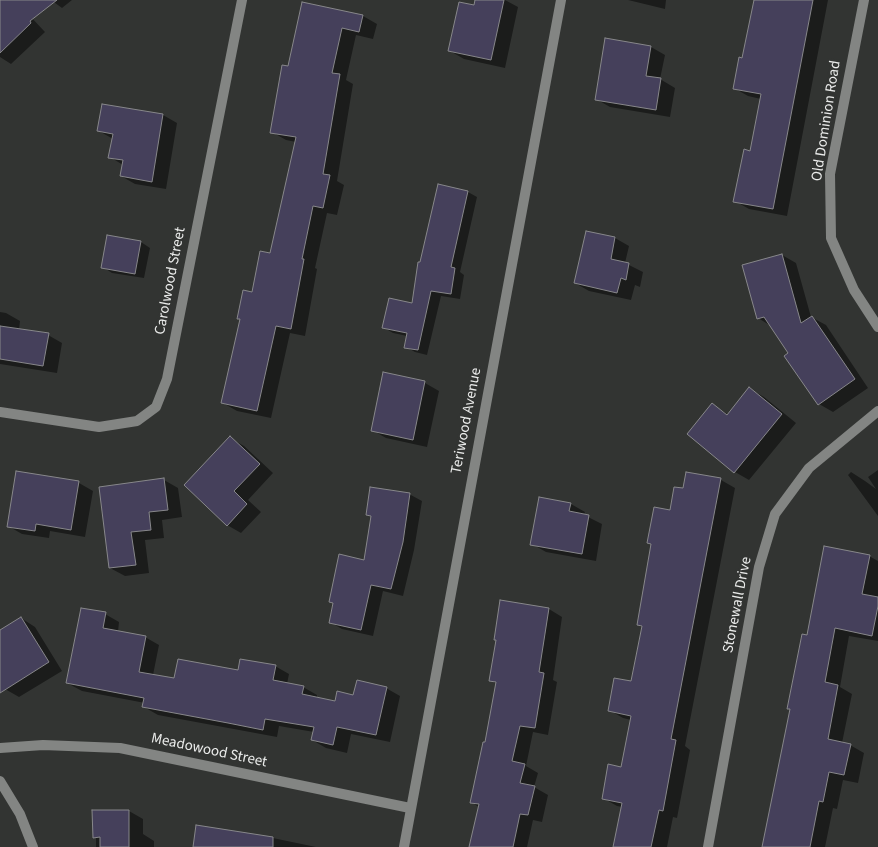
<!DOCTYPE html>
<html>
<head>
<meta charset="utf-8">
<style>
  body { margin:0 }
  canvas { display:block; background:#323432 }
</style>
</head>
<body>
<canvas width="878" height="847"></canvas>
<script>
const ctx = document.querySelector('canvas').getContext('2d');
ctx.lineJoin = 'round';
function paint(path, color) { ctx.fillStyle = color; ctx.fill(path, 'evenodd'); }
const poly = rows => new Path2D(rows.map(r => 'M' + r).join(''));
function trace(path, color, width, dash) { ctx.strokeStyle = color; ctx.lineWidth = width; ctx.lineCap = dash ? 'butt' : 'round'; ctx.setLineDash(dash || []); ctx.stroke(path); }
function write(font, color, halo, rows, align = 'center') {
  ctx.font = font + ' "Source Sans 3",sans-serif'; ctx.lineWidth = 5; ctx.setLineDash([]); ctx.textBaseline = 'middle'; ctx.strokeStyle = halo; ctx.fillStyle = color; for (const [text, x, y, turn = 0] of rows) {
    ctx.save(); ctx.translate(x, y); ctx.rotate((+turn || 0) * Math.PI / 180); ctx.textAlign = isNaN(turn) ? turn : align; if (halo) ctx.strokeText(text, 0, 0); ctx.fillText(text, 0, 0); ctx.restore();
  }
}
paint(poly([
  [0,0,15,0,45,32,11,64,0,57],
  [51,0,72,0,62,8],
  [476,0,505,0,518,7,505,68,464,59,450,51,474,7],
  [628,0,666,0,665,9],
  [755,0,828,0,787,216,749,209,735,201,751,152,761,99,748,96,734,88,743,59],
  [303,3,363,16,377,24,373,39,356,35,346,80,353,84,337,181,344,185,337,215,327,213,315,268,317,269,305,336,290,333,271,418,237,411,223,403,241,320,239,318,253,294,271,255,296,142,286,140,272,132,289,67],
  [651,47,665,55,660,79,675,88,670,117,610,107,596,99],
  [163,115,177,123,166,189,135,184,121,176,123,165,110,157,113,139,99,131],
  [439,186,468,192,477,197,460,272,464,275,460,299,441,296,427,355,415,352,406,347,407,336,393,333,383,327,413,305],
  [587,232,615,238,629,246,625,263,643,272,640,287,635,285,631,300,589,291,575,283],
  [141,242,150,248,144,278,112,273,103,267],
  [782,255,796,263,811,317,826,325,868,388,833,412,819,404,790,353,771,326,758,318],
  [0,312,6,313,20,321,19,330,48,335,62,343,57,373,0,364],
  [384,374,425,383,439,391,427,447,386,438,372,430],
  [750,389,764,397,796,423,749,480,735,472,689,434,713,405,729,415],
  [230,438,244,446,273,473,248,500,261,512,241,533,227,525],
  [878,470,878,516,848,475,851,472,865,481,876,489,868,477],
  [17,472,79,483,93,491,85,537,50,531,49,538,22,534,8,526],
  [164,480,178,488,182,517,162,520,164,538,145,540,149,573,125,576,110,568,100,488],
  [721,480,735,488,685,746,690,750,677,818,673,817,667,847,614,847,622,807,617,806,603,798,622,768,631,720,623,718,609,710,632,683,643,628,638,625,671,511,684,490],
  [409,494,422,501,414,550,403,596,383,591,373,636,342,629,330,622,365,561,372,517,367,515],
  [571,504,585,512,584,515,602,524,596,561,546,552,532,544],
  [869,556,878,561,878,641,849,636,840,687,852,694,842,743,850,745,864,753,858,783,843,780,837,809,833,808,825,847,764,847,808,636],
  [501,602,549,609,562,617,553,680,557,682,548,735,533,732,526,766,538,773,534,787,548,795,542,822,533,820,527,847,471,847,479,807,471,802,486,744,497,684,490,680,497,640],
  [105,614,119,622,118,632,145,637,159,645,153,675,175,679,275,666,289,674,287,684,303,687,317,695,317,698,336,703,386,688,400,696,390,742,351,734,347,753,326,748,312,740,314,732,279,726,277,737,158,715,144,707,145,703,82,691,67,683],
  [21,618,35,627,62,671,19,697,5,689,0,682,0,631],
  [129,811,143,819,143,834,154,841,154,847,96,847,96,838,94,837],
  [268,837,316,847,194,847]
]), '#0007');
const building = poly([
  [0,0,57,0,30,21,31,23,0,53,0,0],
  [475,0,504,0,491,60,448,51,459,2,474,5,475,0],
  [754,0,813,0,773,209,733,202,744,149,750,151,761,94,733,89,739,57,742,58,754,0],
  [302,2,363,15,359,32,342,28,332,73,340,74,323,174,330,175,323,208,313,206,302,259,304,259,291,329,276,326,257,411,221,403,240,319,237,319,243,290,252,292,260,251,270,253,296,137,270,133,282,65,288,66,302,2],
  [605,38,651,46,646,76,661,78,656,110,595,100,605,38],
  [102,104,163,114,152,182,120,176,123,160,108,158,113,134,97,131,102,104],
  [438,184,468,191,451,267,455,268,451,294,431,291,418,350,404,348,407,333,382,328,389,298,412,303,418,262,420,262,438,184],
  [586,231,615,237,611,259,629,263,626,280,621,278,617,293,574,283,586,231],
  [107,235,141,241,135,274,101,268,107,235],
  [782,254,801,323,812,316,855,379,818,405,784,356,788,353,764,317,757,319,742,265,782,254],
  [0,326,49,333,43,366,0,359,0,326],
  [383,372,425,381,413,440,371,431,383,372],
  [749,387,782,414,734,473,687,434,712,403,727,415,749,387],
  [230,436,260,464,234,491,247,504,227,526,184,485,230,436],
  [16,471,79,481,71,530,36,524,35,531,7,527,16,471],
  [686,472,721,478,671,739,676,740,663,811,659,810,651,847,613,847,622,803,602,799,608,764,621,767,631,716,608,711,614,678,631,681,642,626,637,625,651,544,647,543,654,507,670,510,674,487,683,488,686,472],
  [164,478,168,510,149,512,151,530,131,532,136,565,109,568,99,487,164,478],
  [370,487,410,493,403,542,391,589,371,585,361,630,329,623,333,603,329,602,339,554,364,560,371,516,366,515,370,487],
  [539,497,571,503,569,511,589,515,582,554,530,545,539,497],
  [824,546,870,555,862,594,878,597,878,606,872,636,835,628,825,682,838,685,828,739,851,744,844,775,829,772,823,802,819,801,810,847,762,847,790,709,787,709,802,634,807,635,824,546],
  [500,600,549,608,539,672,544,673,535,728,520,726,512,761,525,764,520,783,535,786,528,815,520,814,513,847,469,847,479,804,470,803,483,742,485,742,496,682,489,681,496,640,494,640,500,600],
  [81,608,106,612,103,628,146,636,139,672,174,678,178,659,238,670,240,659,276,665,273,680,304,686,302,694,335,701,337,691,353,695,357,680,387,687,376,735,337,727,333,745,311,740,314,727,265,719,263,730,228,723,142,707,144,698,66,683,81,608],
  [21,617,49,662,0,693,0,630,21,617],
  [92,810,129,810,129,847,100,847,100,837,93,838,92,810],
  [196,825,273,837,273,847,193,847,196,825]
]);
paint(building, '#45405b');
trace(building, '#87878a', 1);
trace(poly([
  [864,0,830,174,831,238,854,290,878,327],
  [0,412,99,427,137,421,156,407,167,379,242,0],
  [0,748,43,745,120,748,410,808],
  [0,781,20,814,33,847],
  [404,847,561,0],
  [708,847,759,567,775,514,809,468,878,411]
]), '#838583', 10);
write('15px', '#eaebea', '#323432', [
  ["Old Dominion Road",827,121,-81],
  ["Carolwood Street",171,281,-79],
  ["Teriwood Avenue",467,421,-79],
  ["Stonewall Drive",738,605,-79],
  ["Meadowood Street",209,751,12]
]);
</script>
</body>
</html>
